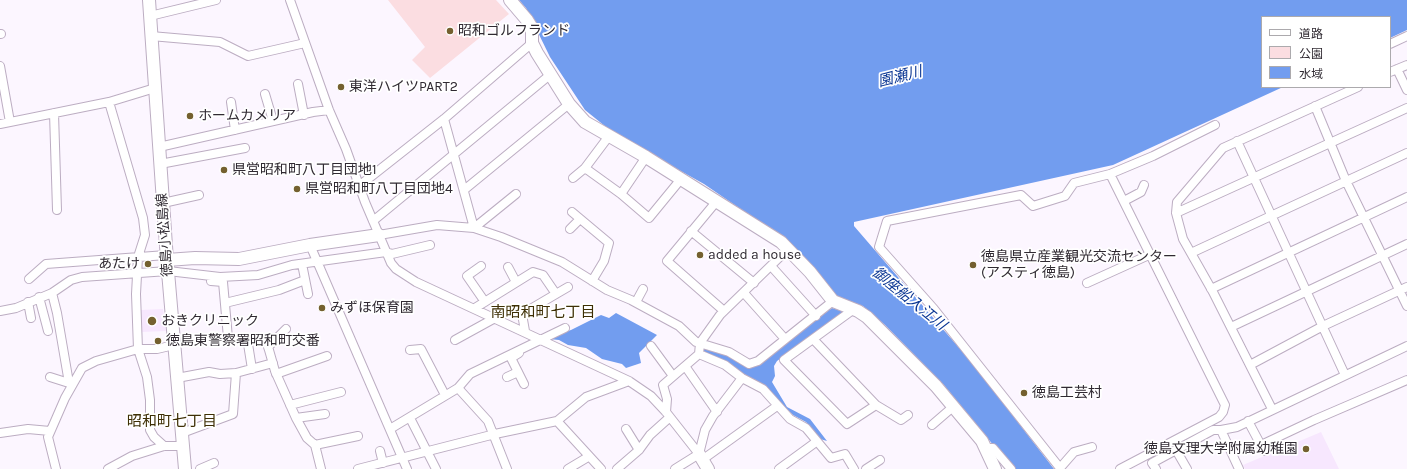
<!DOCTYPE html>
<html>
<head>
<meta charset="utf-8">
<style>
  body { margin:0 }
  #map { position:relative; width:1407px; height:469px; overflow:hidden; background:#fcf6ff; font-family:Karla,"Noto Sans JP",sans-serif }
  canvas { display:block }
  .legend { position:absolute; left:1261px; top:16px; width:130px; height:72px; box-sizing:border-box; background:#fff; border:1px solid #acaaad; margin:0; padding:5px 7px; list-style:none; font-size:12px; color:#302a32 }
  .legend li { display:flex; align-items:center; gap:8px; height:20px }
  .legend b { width:20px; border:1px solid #acaaad }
</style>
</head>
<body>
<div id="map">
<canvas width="1407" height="469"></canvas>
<ul class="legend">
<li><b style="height:5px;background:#fff"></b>道路</li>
<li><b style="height:11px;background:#fbdde1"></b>公園</li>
<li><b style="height:11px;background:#729def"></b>水域</li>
</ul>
</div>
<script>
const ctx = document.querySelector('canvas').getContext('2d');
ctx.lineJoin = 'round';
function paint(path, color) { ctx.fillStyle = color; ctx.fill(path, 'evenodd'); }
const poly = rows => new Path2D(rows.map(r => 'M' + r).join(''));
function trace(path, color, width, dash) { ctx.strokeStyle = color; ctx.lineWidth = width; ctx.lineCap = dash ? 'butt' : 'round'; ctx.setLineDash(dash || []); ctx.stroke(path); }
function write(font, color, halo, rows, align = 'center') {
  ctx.font = font + ' Karla,"Noto Sans JP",sans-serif'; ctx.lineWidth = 3.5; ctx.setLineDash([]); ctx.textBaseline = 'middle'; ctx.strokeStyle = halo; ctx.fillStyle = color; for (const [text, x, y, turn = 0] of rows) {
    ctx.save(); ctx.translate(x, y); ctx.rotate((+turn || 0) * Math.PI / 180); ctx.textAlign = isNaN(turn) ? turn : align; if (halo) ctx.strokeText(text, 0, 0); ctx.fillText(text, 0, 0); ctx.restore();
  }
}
paint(poly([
  [163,309,166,331,141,332,140,310],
  [1321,432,1339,469,1245,469,1243,465]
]), '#f7e7fe');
paint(poly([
  [388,0,496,0,509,14,430,78,412,60,425,47]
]), '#fbdde1');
paint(poly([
  [519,0,1407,0,1407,30,1390,38,1390,17,1262,17,1262,87,1283,87,1113,165,854,222,854,226,973,364,1054,469,1013,469,943,384,885,325,863,306,836,297,758,221,704,184,616,135,585,110,550,57,526,8],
  [832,308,845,312,777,361,774,366,775,376,772,382,787,407,810,419,827,441,820,439,806,422,793,415,779,401,703,352,704,347,721,352,748,367,753,367],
  [616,313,657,335,639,353,641,363,626,368,622,364,602,359,586,348,568,345,559,340,549,339,551,336,571,330,601,315,609,318]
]), '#729def');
const street = poly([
  [290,0,329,110,346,149,365,202,391,263,396,269,416,282,629,381,651,396,666,412,699,454],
  [150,16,216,0],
  [0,34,1,34],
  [151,36,220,42,248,56,305,43],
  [1390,44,1407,36],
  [0,66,10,122],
  [1397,69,1407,90],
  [1390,72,1407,65],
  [298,84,304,115],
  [265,94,273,121],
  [109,102,143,218,145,235,138,257,136,294,138,349,147,377,150,400,150,430,154,437,164,446],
  [231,102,235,130],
  [1315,106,1346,181,1407,306],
  [54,113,57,210],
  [444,119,474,228,516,194],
  [0,124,109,102,155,88],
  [609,136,585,168,621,194,649,218,681,179],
  [1237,141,1345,375],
  [159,147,313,112,329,110],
  [160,164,245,148],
  [1110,174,1225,405,1223,412,1219,417,1120,469],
  [573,178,585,168],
  [359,186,444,119,532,43],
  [464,190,569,104],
  [621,194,646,157],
  [1124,201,1141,192,1144,185],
  [716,202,667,261,724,311],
  [163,203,199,195],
  [572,212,609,243,604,261,592,281],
  [1176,213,1407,108],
  [373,221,551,74],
  [570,229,580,219],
  [691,231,754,283],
  [379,235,437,225,474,228,501,237,562,262,607,290,631,300,679,326,696,342,729,352,749,364,758,361,833,301],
  [310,245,407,469],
  [1191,253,1407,153],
  [302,264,308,294],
  [481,266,467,276,485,302],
  [771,266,816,316],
  [508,267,516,282],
  [29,279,46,264,166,255],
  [211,281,223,282,228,338],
  [1087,283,1151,254],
  [1211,289,1407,197],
  [52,293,57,313,69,383],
  [744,293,785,339],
  [556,294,568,287],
  [39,297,48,331],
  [28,302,31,318],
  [636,302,643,289],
  [225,303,279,290,305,280],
  [475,308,533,272,543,275,556,294,522,314,525,331],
  [854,309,784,360,847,424,876,405,901,420,908,415],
  [0,311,16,308,52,293,71,280,82,277,168,271,220,277,258,275,292,265,386,252,392,254,430,245],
  [1231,327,1407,244],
  [286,329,268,347,269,350,275,371,296,418,307,438,315,445,321,469],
  [813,339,876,405],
  [455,340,495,318],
  [248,344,252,369],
  [651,346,673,376],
  [410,350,421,349,445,395],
  [519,353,511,358,524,384],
  [699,354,725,365,742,378,763,389,790,419,806,428,831,458,845,454,854,469],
  [1250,365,1323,326,1407,287],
  [685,366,717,412],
  [276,374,327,356],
  [50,377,72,384],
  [507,377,518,372],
  [177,378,209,372,220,374,236,373],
  [458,388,488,421,507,469],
  [290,405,341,392],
  [1272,409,1213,292,1183,239,1176,213,1177,202,1223,148,1358,87],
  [666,412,667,399,663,385,699,354,700,343,720,315,788,249],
  [296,418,325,414],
  [410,418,436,469],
  [1248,421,1264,451],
  [932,425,954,406],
  [390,429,458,388,470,374,565,328],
  [626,429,639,450],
  [0,433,28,429,50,431],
  [182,433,233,414,236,373,273,363],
  [315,445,358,436],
  [1261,445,1314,420,1407,380],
  [1092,447,1074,452,1060,468,934,309,879,247,887,221,1021,195,1033,206,1065,196,1074,183,1110,174,1153,156,1215,125],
  [986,448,993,448,1011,469],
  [1176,450,1187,469],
  [380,451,383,463],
  [702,460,777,406],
  [56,469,48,437,65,398,82,368,96,361,138,349,157,349,174,345],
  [108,469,132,456,164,446,183,446],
  [200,469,214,463],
  [358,469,495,434,557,421],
  [568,469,588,457],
  [601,469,557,421,586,397,629,381],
  [617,469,639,450,650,435,670,417],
  [675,469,699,454,705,430,713,416,742,378],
  [779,469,816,442],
  [866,469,880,460],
  [1156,469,1152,463,1213,430,1221,430],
  [1239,469,1221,430,1237,427,1407,346]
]);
const secondary = poly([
  [149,0,167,260,185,469],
  [510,0,527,20,532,28,532,43,537,53,569,104,585,122,646,157,781,242,810,272,833,301,858,311,867,317,936,386,982,441,995,469],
  [167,260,195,258,239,259,310,245,379,235],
  [699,454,708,469]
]);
trace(street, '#bcadc2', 10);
trace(secondary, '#bcadc2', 14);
trace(street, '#fff', 8);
trace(secondary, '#fff', 12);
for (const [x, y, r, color] of [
  [450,31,4,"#74602f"],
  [341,87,4,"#74602f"],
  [190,116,4,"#74602f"],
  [224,170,4,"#74602f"],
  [297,189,4,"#74602f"],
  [700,255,4,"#74602f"],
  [148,264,4,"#74602f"],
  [973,265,4,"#74602f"],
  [322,308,4,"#74602f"],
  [152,321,5,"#74602f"],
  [158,341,4,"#74602f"],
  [1024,393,4,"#74602f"],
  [1306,449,4,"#74602f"]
]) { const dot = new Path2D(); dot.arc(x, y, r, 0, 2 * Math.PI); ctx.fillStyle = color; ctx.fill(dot); trace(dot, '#fff', 1.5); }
write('14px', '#302a32', '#fff', [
  ["昭和ゴルフランド",458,31],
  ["東洋ハイツPART2",349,87],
  ["ホームカメリア",198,116],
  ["県営昭和町八丁目団地1",232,170],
  ["県営昭和町八丁目団地4",305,189],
  ["added a house",708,255],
  ["徳島県立産業観光交流センター",981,257],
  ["(アスティ徳島)",981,273],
  ["あたけ",140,264,"right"],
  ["みずほ保育園",330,308],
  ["おきクリニック",161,321],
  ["徳島東警察署昭和町交番",166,341],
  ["徳島工芸村",1032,393],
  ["徳島文理大学附属幼稚園",1298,449,"right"]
], 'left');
write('14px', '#302a32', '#fff', [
  ["徳島小松島線",165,235,-94]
]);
write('italic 15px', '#0c3794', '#fff', [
  ["園瀬川",900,77,-14],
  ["御座船入江川",909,299,39]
]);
write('15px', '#3e2f05', '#fff', [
  ["南昭和町七丁目",543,313],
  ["昭和町七丁目",172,422]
]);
</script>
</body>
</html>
